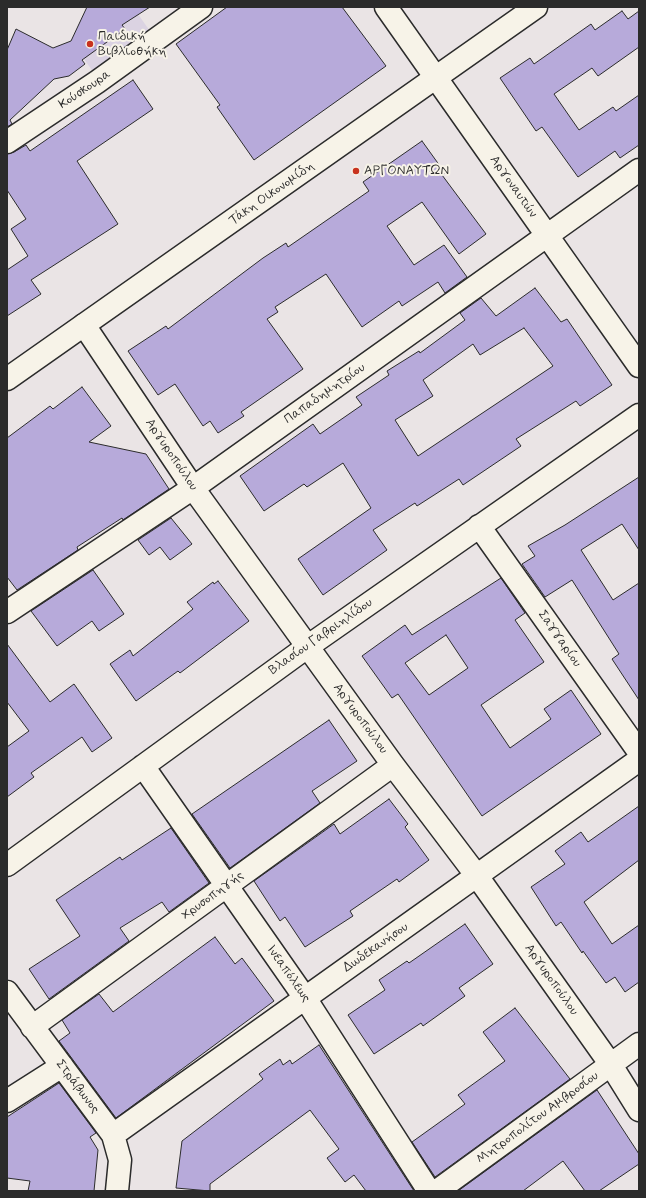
<!DOCTYPE html>
<html>
<head>
<meta charset="utf-8">
<style>
  body { margin:0 }
  #map { position:relative; width:646px; height:1198px; overflow:hidden; background:#eae4e5; font-family:Mynerve,sans-serif }
  canvas { display:block }
  .frame { position:absolute; inset:0; border:8px solid #2b2b2b; pointer-events:none }
</style>
</head>
<body>
<div id="map">
<canvas width="646" height="1198"></canvas>
<div class="frame"></div>
</div>
<script>
const ctx = document.querySelector('canvas').getContext('2d');
ctx.lineJoin = 'round';
function paint(path, color) { ctx.fillStyle = color; ctx.fill(path, 'evenodd'); }
const poly = rows => new Path2D(rows.map(r => 'M' + r).join(''));
function trace(path, color, width, dash) { ctx.strokeStyle = color; ctx.lineWidth = width; ctx.lineCap = dash ? 'butt' : 'round'; ctx.setLineDash(dash || []); ctx.stroke(path); }
function write(font, color, halo, rows, align = 'center') {
  ctx.font = font + ' Mynerve,sans-serif'; ctx.lineWidth = 4; ctx.setLineDash([]); ctx.textBaseline = 'middle'; ctx.strokeStyle = halo; ctx.fillStyle = color; for (const [text, x, y, turn = 0] of rows) {
    ctx.save(); ctx.translate(x, y); ctx.rotate((+turn || 0) * Math.PI / 180); ctx.textAlign = isNaN(turn) ? turn : align; if (halo) ctx.strokeText(text, 0, 0); ctx.fillText(text, 0, 0); ctx.restore();
  }
}
paint(poly([
  [87,7,133,7,152,34,94,73,71,41]
]), '#dbd3e2');
const building = poly([
  [87,7,150,7,122,25,125,29,82,60,85,64,69,76,54,79,10,120,12,124,7,127,7,50,16,29,53,48,71,41,87,7],
  [227,7,342,7,386,66,254,160,217,107,220,105,176,44,227,7],
  [622,11,628,19,639,11,639,47,598,76,592,68,554,94,579,130,613,107,616,111,639,95,639,145,620,158,615,151,578,177,542,127,536,131,500,78,530,58,534,64,591,24,595,30,622,11],
  [133,80,153,109,77,161,118,224,31,280,41,294,7,316,7,270,28,256,11,229,26,219,7,190,7,154,14,152,26,145,30,151,133,80],
  [422,141,445,173,442,175,486,234,459,254,422,202,387,226,414,265,444,245,467,277,445,293,438,282,402,306,399,301,362,327,326,274,275,307,278,312,267,319,303,369,241,412,244,416,218,433,210,421,203,426,175,384,158,395,128,351,166,326,168,329,263,258,286,243,288,247,369,191,363,182,422,141],
  [535,288,561,322,567,319,612,385,580,406,576,401,516,439,521,446,463,485,459,479,417,506,415,503,373,530,387,550,323,595,298,559,371,508,343,463,307,487,304,484,264,511,240,476,313,424,320,434,362,405,356,397,389,375,387,371,419,351,420,353,465,320,460,313,481,298,496,316,535,288],
  [524,328,553,366,418,456,395,420,433,396,423,380,473,344,480,355,524,328],
  [82,387,111,426,89,442,146,454,169,489,123,520,122,518,77,547,78,550,17,590,7,577,7,438,50,406,53,409,82,387],
  [639,477,639,550,622,524,581,550,613,600,639,583,639,700,612,659,619,654,572,580,545,597,522,564,535,556,528,546,565,525,639,477],
  [171,518,192,544,170,560,160,547,149,555,138,540,171,518],
  [93,570,124,614,99,631,92,621,57,646,31,611,93,570],
  [501,578,525,613,515,620,544,662,481,705,510,748,551,719,544,709,571,690,601,734,482,816,398,694,392,698,362,656,405,625,412,635,501,578],
  [446,635,468,668,429,695,405,663,446,635],
  [218,581,249,621,180,673,178,671,136,701,110,664,130,650,133,656,193,609,187,602,213,582,214,584,218,581],
  [7,644,50,702,74,684,112,738,92,752,82,737,31,773,34,777,7,797,7,747,29,731,7,702,7,644],
  [329,720,357,761,312,791,320,803,230,868,192,814,329,720],
  [389,799,408,824,405,827,429,860,399,882,397,879,350,911,353,916,305,947,285,917,280,921,254,881,334,824,340,834,389,799],
  [639,806,639,860,584,902,612,944,639,925,639,982,625,992,615,977,606,983,583,951,582,953,561,922,556,926,531,887,565,864,555,851,581,832,588,842,639,806],
  [171,828,209,883,169,912,162,902,120,928,129,941,49,999,29,969,80,936,56,900,120,857,122,860,171,828],
  [465,924,493,964,459,988,465,996,423,1026,421,1023,374,1054,348,1015,385,990,379,980,407,961,409,963,465,924],
  [215,937,235,964,242,958,274,1001,116,1118,59,1041,70,1033,62,1020,99,994,113,1012,215,937],
  [515,1008,570,1079,435,1177,412,1142,465,1104,458,1095,505,1061,483,1032,515,1008],
  [319,1045,414,1191,366,1191,354,1175,345,1182,327,1158,339,1149,310,1110,210,1184,210,1191,176,1188,182,1141,263,1079,259,1074,280,1059,283,1065,290,1060,292,1064,319,1045],
  [59,1083,96,1133,90,1137,98,1150,94,1191,28,1191,30,1181,7,1178,7,1117,59,1083],
  [597,1090,639,1154,639,1164,599,1191,585,1191,563,1161,523,1191,458,1191,597,1090]
]);
paint(building, '#b7aada');
trace(building, '#2b2b2b', 1);
const minor = poly([
  [386,7,639,366],
  [7,142,97,82,201,7],
  [84,325,193,488,393,765,477,876,611,1065,639,1110],
  [479,526,639,752],
  [7,612,193,488,639,170],
  [143,766,305,998,427,1188,431,1191],
  [7,865,307,647,639,415],
  [7,992,113,1135,120,1160,117,1191],
  [32,1027,393,765],
  [7,1101,62,1066],
  [113,1135,639,760],
  [437,1191,639,1044]
]);
const major = poly([
  [7,379,536,7]
]);
trace(minor, '#2b2b2b', 25);
trace(major, '#2b2b2b', 25);
trace(minor, '#f7f3e8', 22);
trace(major, '#f7f3e8', 22);
for (const [x, y, r, color] of [
  [90,44,4,"#c8321e"],
  [356,171,4,"#c8321e"]
]) { const dot = new Path2D(); dot.arc(x, y, r, 0, 2 * Math.PI); ctx.fillStyle = color; ctx.fill(dot); trace(dot, '#f7f3e8', 1.5); }
write('13px', '#2b2b2b', '#f7f3e8', [
  ["Παιδική",98,37],
  ["Βιβλιοθήκη",98,52],
  ["ΑΡΓΟΝΑΥΤΩΝ",364,171]
], 'left');
write('13px', '#2b2b2b', '#f7f3e8', [
  ["Κούσκουρα",85,90,-34],
  ["Αργοναυτών",513,187,55],
  ["Τάκη Οικονομίδη",272,194,-35],
  ["Παπαδημητρίου",325,394,-35],
  ["Αργυροπούλου",171,455,56],
  ["Βλασίου Γαβριηλίδου",321,637,-35],
  ["Σαγγαρίου",559,639,55],
  ["Αργυροπούλου",360,719,54],
  ["Χρυσοπηγής",213,896,-36],
  ["Δωδεκανήσου",376,948,-35],
  ["Ινεαπόλεως",288,974,55],
  ["Αργυροπούλου",551,980,55],
  ["Στράβωνος",77,1087,53],
  ["Μητροπολίτου Αμβροσίου",538,1118,-36]
]);
</script>
</body>
</html>
